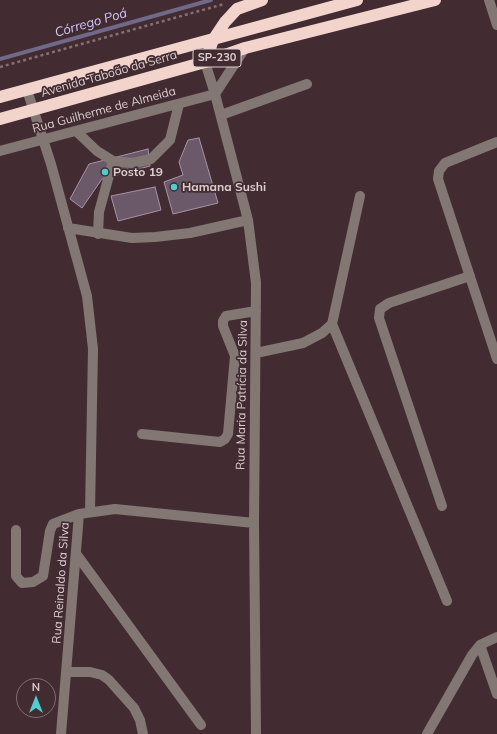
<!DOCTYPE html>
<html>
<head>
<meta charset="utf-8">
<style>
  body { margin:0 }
  #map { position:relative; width:497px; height:734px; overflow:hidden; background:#422c32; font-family:Mulish,sans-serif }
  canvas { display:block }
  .north { position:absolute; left:16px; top:678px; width:40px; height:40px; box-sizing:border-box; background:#422c32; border:1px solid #806c72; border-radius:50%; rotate:0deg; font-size:11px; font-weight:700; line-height:16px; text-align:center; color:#dccdd1 }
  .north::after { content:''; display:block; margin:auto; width:14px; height:18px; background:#52cdcf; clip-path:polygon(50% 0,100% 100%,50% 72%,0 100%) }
</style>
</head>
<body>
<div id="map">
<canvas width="497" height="734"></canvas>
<div class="north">N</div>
</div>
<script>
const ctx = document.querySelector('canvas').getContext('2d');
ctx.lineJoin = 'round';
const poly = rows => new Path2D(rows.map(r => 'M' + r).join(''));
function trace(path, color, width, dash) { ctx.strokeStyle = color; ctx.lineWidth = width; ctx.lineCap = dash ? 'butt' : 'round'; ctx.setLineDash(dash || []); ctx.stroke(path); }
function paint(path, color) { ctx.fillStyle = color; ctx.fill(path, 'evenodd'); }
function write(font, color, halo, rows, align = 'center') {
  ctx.font = font + ' Mulish,sans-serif'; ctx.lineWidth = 3.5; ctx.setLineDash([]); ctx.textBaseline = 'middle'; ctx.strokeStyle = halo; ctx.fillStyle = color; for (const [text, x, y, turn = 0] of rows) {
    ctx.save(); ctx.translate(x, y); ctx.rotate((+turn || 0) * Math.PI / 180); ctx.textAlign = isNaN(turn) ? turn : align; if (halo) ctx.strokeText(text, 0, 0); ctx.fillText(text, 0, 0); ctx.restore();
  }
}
trace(poly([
  [0,59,211,0]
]), '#706987', 4);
const building = poly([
  [199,138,218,203,173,214,164,182,183,175,179,162,188,140,199,138],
  [148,149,150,166,102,179,82,208,70,199,89,164,148,149],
  [155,187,161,210,118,221,111,196,155,187]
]);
paint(building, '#6b596a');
trace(building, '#a793a6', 1);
trace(poly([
  [0,67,224,4]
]), '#837075', 2.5, [3, 3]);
trace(poly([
  [489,0,497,25],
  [205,62,215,94,248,220,256,283,254,523,256,734],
  [27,90,51,164,87,296,93,349,90,512],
  [215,94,245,48],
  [221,115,307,84],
  [76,131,97,151,113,161,133,163,151,159,170,140,179,104],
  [497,142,445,163,439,171,438,179,497,359],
  [0,151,215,94],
  [68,228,132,238,155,237,190,233,248,220],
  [98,234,99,212,113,161],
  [332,324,447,601],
  [256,353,303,343,322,333,332,324,360,196],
  [142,434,220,442,225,439,228,434,235,356,223,326,223,321,226,316,256,311],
  [442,506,379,318,380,309,389,303,470,276],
  [16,530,16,576,22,583,33,582,43,576,50,531,53,524,79,514],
  [77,555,201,725],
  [480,645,497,694],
  [67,672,90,672,102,675,109,680,134,708,140,720,143,734],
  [61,734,79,514,115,509,254,523],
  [427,734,472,655,480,645,497,637]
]), '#837774', 10);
trace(poly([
  [205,62,213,40,225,22,237,9,262,0],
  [0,97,357,0],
  [0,119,205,62,245,48,435,0]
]), '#f2d4cd', 12);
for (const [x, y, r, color] of [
  [105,172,4,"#52cdcf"],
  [174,187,4,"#52cdcf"]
]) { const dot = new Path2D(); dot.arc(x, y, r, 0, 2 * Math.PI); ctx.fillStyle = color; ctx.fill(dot); trace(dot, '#422c32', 1.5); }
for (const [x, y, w] of [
  [217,58,48]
]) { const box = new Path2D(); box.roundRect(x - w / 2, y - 9, w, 18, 3); ctx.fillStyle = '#422c32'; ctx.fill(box); trace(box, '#dccdd1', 1); }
write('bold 11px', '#dccdd1', null, [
  ["SP-230",217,58]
]);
write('12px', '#dccdd1', '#422c32', [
  ["Avenida Taboão da Serra",109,74,-16],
  ["Rua Guilherme de Almeida",104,110,-15],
  ["Rua Maria Patrícia da Silva",242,395,-89],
  ["Rua Reinaldo da Silva",61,583,-86]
]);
write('bold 12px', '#dccdd1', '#422c32', [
  ["Posto 19",113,172],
  ["Hamana Sushi",182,187]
], 'left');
write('italic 13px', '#d2c6fc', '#422c32', [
  ["Córrego Poá",91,23,-16]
]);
</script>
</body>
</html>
